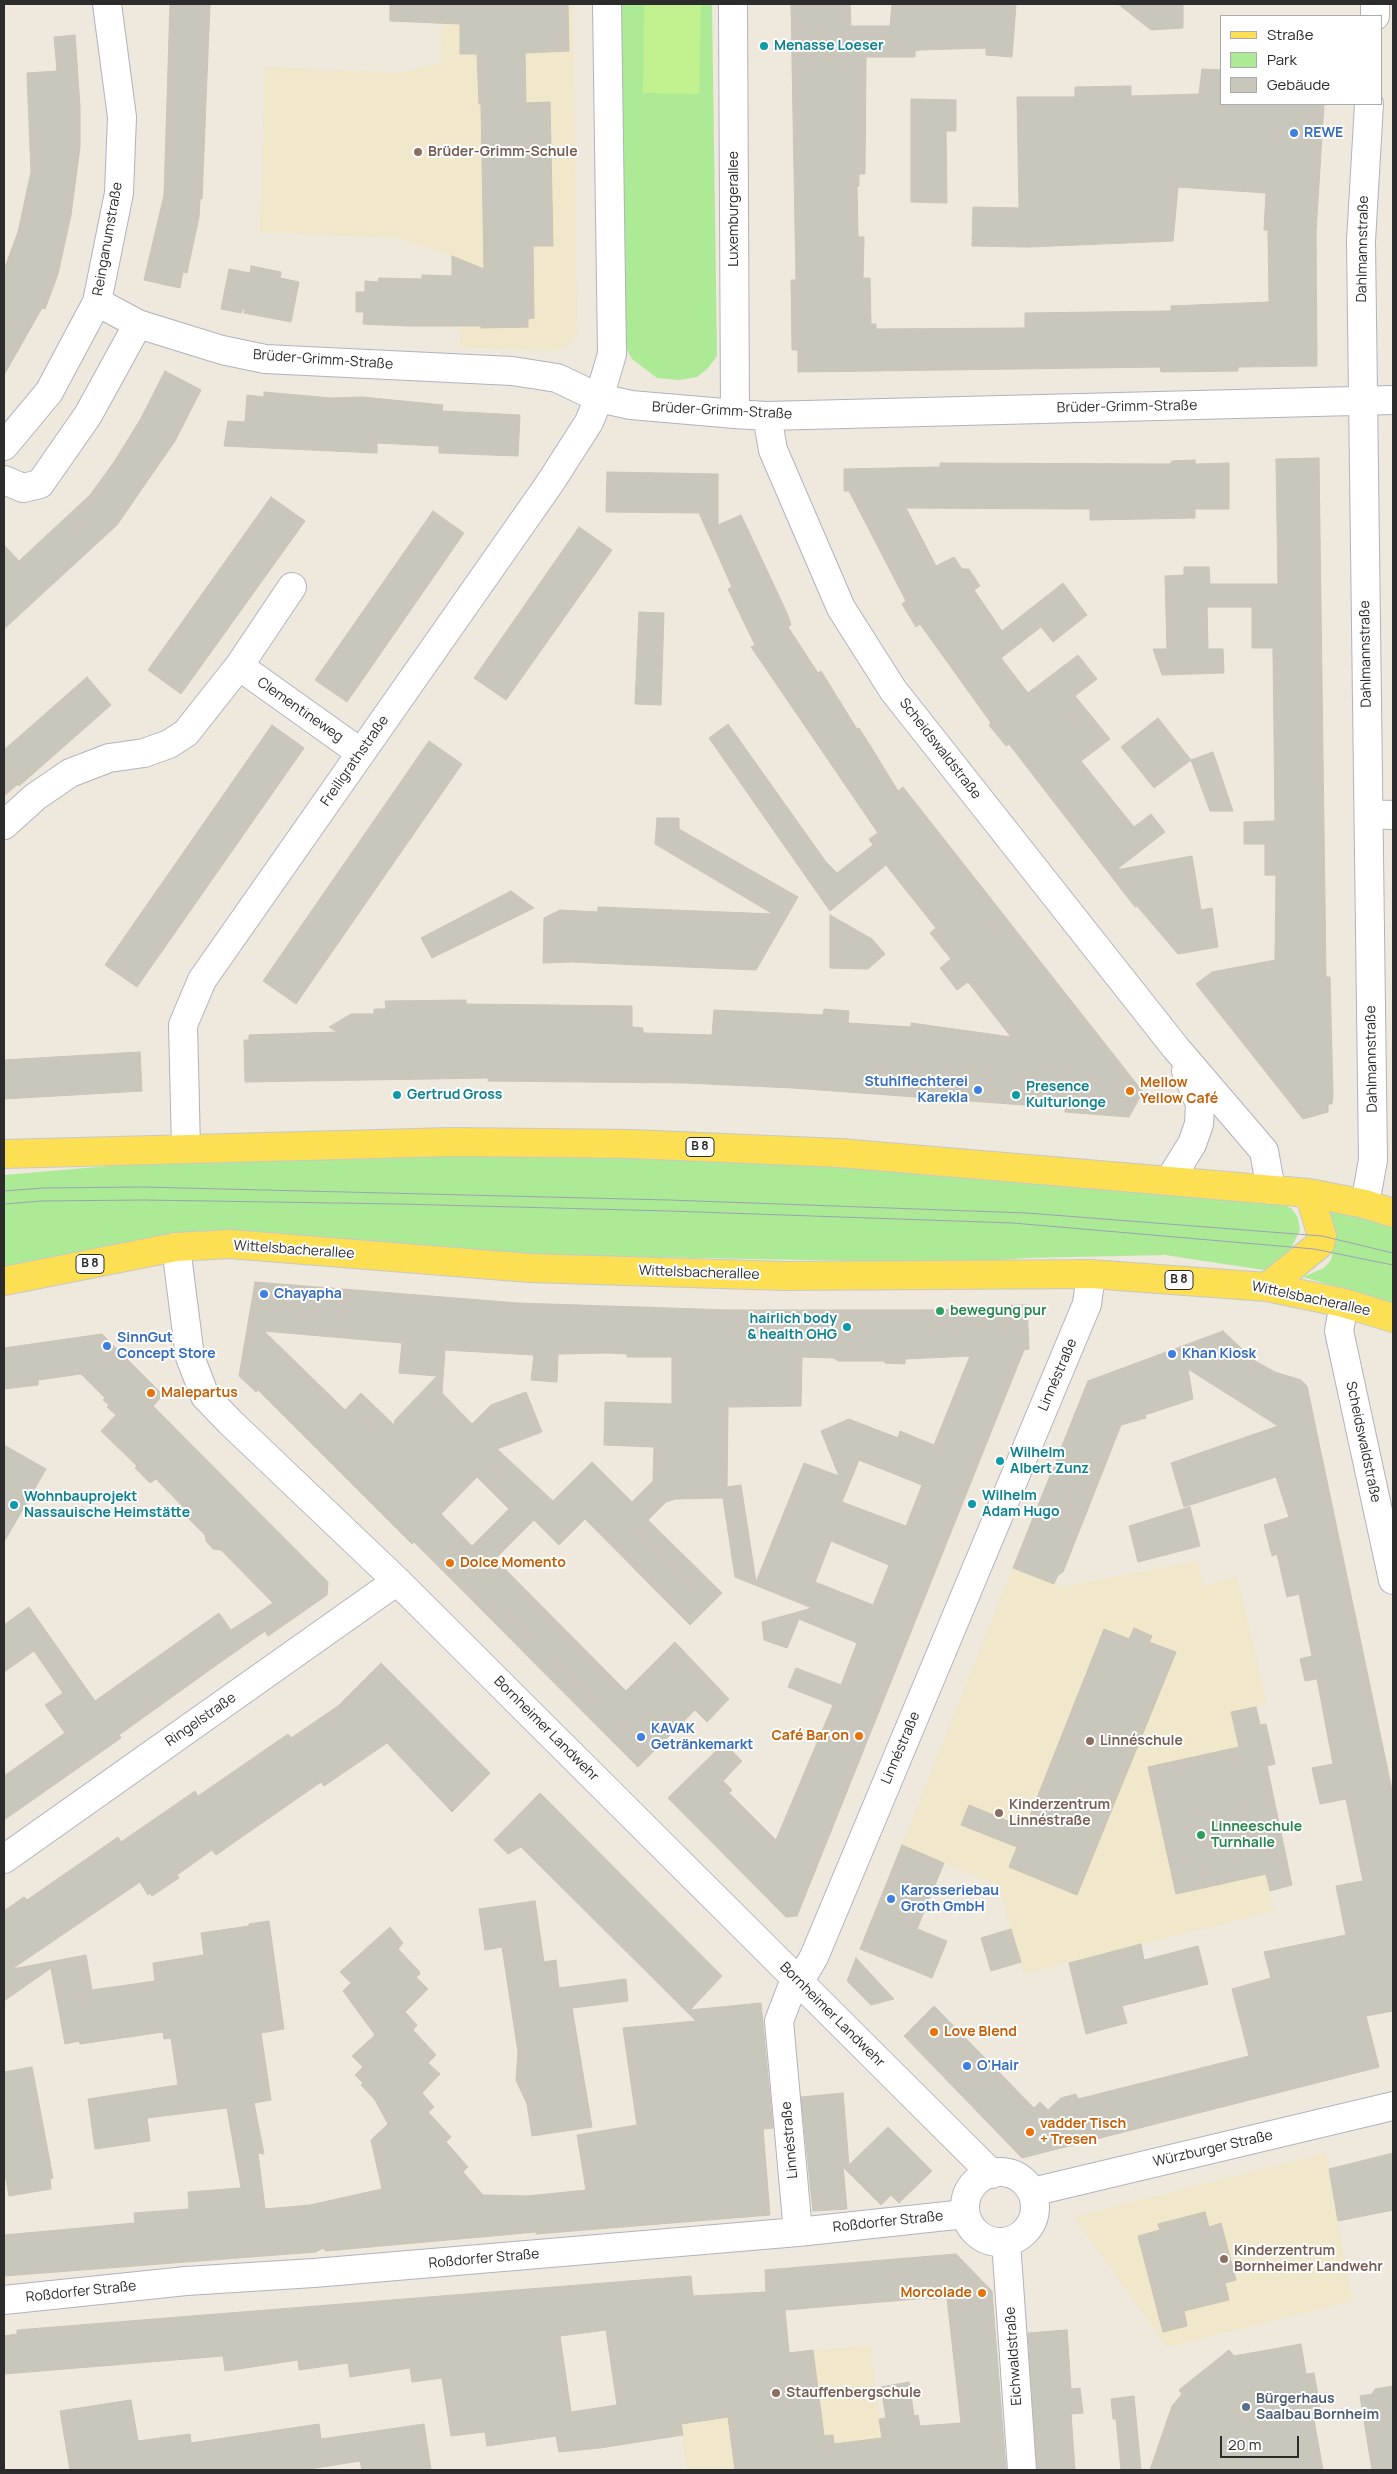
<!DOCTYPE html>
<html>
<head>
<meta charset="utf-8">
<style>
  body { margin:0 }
  #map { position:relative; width:1397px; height:2474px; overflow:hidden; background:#eee8dd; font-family:Manrope,sans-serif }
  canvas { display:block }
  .frame { position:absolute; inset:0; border:5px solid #2c2c2c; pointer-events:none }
  .legend { position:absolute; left:1220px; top:15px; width:162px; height:90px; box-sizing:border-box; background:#fff; border:1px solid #ababab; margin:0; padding:6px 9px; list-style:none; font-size:15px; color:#2c2c2c }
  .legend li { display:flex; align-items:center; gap:10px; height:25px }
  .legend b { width:25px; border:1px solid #ababab }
  .scale { position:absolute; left:1220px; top:2436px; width:79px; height:22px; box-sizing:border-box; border:2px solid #2c2c2c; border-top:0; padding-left:6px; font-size:15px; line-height:18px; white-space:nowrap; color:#2c2c2c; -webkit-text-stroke:4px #fff; paint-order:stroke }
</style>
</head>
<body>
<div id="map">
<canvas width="1397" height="2474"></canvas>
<div class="frame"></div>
<ul class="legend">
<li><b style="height:6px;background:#fddf53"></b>Straße</li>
<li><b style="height:14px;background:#adea95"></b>Park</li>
<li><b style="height:14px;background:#c9c6bb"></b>Gebäude</li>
</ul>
<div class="scale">20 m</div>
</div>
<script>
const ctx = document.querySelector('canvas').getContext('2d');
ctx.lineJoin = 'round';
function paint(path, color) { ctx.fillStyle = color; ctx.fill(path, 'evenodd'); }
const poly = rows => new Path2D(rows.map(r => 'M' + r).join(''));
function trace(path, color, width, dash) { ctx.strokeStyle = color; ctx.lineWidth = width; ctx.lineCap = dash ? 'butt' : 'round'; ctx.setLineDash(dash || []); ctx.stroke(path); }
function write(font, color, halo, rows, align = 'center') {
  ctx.font = font + ' Manrope,sans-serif'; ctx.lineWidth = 4; ctx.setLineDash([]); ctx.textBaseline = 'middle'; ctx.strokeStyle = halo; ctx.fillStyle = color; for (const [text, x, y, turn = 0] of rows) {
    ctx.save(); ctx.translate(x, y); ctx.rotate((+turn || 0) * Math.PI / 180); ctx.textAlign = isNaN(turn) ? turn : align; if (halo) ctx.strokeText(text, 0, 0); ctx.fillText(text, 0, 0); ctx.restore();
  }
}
paint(poly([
  [443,4,573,4,577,331,573,340,562,349,549,351,460,347,464,261,452,256,398,238,260,232,265,67,401,73,440,62],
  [1197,1561,1203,1587,1237,1577,1267,1704,1231,1713,1274,1911,1024,1974,999,1886,902,1845,1013,1567,1062,1587],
  [1326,2153,1352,2301,1167,2347,1074,2217],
  [871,2346,885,2470,687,2470,672,2368,813,2350]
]), '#f1e7cb');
paint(poly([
  [617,4,712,4,717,356,707,369,697,377,679,380,657,378,632,359,624,344],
  [324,1155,588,1155,1011,1175,1283,1204,1292,1209,1298,1218,1300,1230,1288,1254,1264,1270,1165,1255,1027,1258,961,1263,492,1254,160,1237,4,1266,4,1175,155,1162],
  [1329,1208,1393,1223,1393,1303,1303,1277,1324,1268,1331,1260,1334,1244]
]), '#adea95');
paint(poly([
  [644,4,701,4,699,94,643,93]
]), '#c2f28f');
const building = poly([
  [170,4,210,4,202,199,200,199,199,217,187,273,183,272,180,288,144,280,164,195,170,4],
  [390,4,568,4,569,51,525,53,526,103,550,102,553,246,533,246,534,318,528,319,528,327,481,328,481,326,408,326,363,324,364,312,356,312,356,292,365,292,365,281,378,282,379,278,422,279,422,275,452,276,452,256,484,269,481,104,479,104,477,54,460,54,460,24,390,21,390,4],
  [791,4,850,4,851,26,890,26,892,4,1016,4,1012,57,986,55,986,48,920,50,915,51,915,57,866,57,865,174,859,174,859,186,857,186,858,237,864,237,863,278,870,278,871,324,876,324,876,329,1025,328,1025,313,1171,311,1171,306,1269,302,1268,230,1264,230,1266,193,1178,187,1173,241,1029,247,972,246,973,207,1019,208,1017,97,1075,97,1075,87,1131,86,1131,96,1199,94,1202,69,1221,70,1221,104,1324,104,1316,232,1317,366,1238,367,1238,371,1161,372,1160,367,798,372,798,350,792,350,791,280,796,280,791,4],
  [1118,4,1183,4,1183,28,1151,30,1118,4],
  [75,35,80,106,80,147,71,215,58,274,45,309,42,308,4,375,4,270,18,232,31,172,27,73,57,71,54,37,75,35],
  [911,99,956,100,956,131,946,131,947,203,911,202,911,99],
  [251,266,281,272,280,278,299,282,291,322,244,313,245,305,241,313,221,309,229,269,250,273,251,266],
  [165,371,201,390,175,441,117,525,4,629,4,545,19,561,90,495,114,462,140,420,165,371],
  [264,392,330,398,362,397,443,405,442,411,520,415,518,456,439,453,439,446,377,443,377,453,224,446,228,421,245,422,247,395,264,397,264,392],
  [1319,458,1326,977,1330,977,1333,1095,1332,1104,1328,1104,1328,1112,1303,1119,1196,984,1212,972,1275,960,1276,875,1265,875,1265,844,1244,844,1244,822,1275,821,1273,648,1252,648,1252,607,1207,607,1208,649,1223,649,1224,673,1162,675,1153,649,1167,649,1165,576,1184,575,1184,567,1209,567,1210,584,1278,584,1276,459,1319,458],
  [1195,460,1195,464,1229,463,1229,509,1195,509,1195,518,1090,520,1090,509,906,508,936,566,954,557,962,569,969,569,980,586,974,590,1002,631,1063,583,1087,615,1053,642,1041,627,1001,658,1028,693,1078,655,1097,679,1075,696,1110,739,1081,761,1134,827,1151,814,1165,832,1116,870,1192,856,1201,910,1212,908,1218,947,1178,954,1137,906,1135,907,1009,744,1006,746,989,725,991,723,920,624,916,627,902,604,906,601,849,491,844,491,844,469,940,467,940,463,1165,464,1170,464,1172,461,1195,460],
  [607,472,718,474,718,525,741,515,787,613,791,625,788,627,818,673,821,671,857,729,859,728,868,742,898,791,903,787,1143,1092,1129,1117,1065,1112,1065,1108,793,1088,687,1083,488,1081,488,1078,245,1082,244,1040,249,1040,249,1035,337,1032,329,1027,351,1014,374,1014,374,1009,386,1009,385,1001,466,1000,466,1004,632,1006,632,1027,643,1028,643,1033,712,1035,714,1010,823,1015,824,1009,849,1011,848,1023,911,1027,911,1023,1011,1037,968,982,957,990,940,968,951,959,930,933,936,928,886,865,830,911,709,738,728,724,826,862,837,873,873,845,869,839,878,833,751,647,755,645,728,589,732,587,699,513,606,512,607,472],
  [271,497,305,521,181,694,148,670,271,497],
  [433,511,464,533,347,702,315,680,433,511],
  [579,527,612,550,506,700,474,678,579,527],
  [639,612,664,613,661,705,635,704,639,612],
  [87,677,111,705,19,786,18,784,4,796,4,750,87,677],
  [1158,718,1191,760,1154,788,1121,747,1158,718],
  [272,725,304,748,137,987,105,965,272,725],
  [429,741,462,764,296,1004,263,981,429,741],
  [1213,752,1233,811,1210,811,1191,760,1213,752],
  [657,818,679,818,679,829,798,897,756,970,572,962,543,963,544,918,560,910,598,912,598,907,773,914,655,844,657,818],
  [511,891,534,908,432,958,421,938,511,891],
  [830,915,872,939,885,954,868,969,830,968,830,915],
  [140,1052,142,1091,4,1099,4,1060,140,1052],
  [255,1282,518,1303,729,1310,915,1310,987,1309,987,1306,1027,1305,1029,1349,1024,1350,797,1916,786,1917,668,1798,724,1743,742,1761,723,1781,732,1790,729,1793,776,1840,833,1705,788,1687,796,1668,841,1685,857,1643,799,1619,787,1648,764,1640,762,1622,812,1608,735,1577,723,1498,675,1499,666,1502,648,1520,722,1593,690,1625,585,1519,559,1545,534,1520,495,1559,626,1691,675,1642,729,1699,707,1722,695,1710,638,1767,414,1542,412,1544,258,1390,256,1392,239,1376,255,1282],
  [264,1331,402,1343,399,1373,437,1376,395,1420,394,1425,361,1393,345,1410,264,1331],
  [445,1350,534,1355,531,1380,557,1382,558,1354,607,1353,627,1354,627,1357,672,1357,672,1404,605,1402,604,1445,654,1447,653,1481,632,1502,592,1462,553,1501,497,1449,542,1432,526,1392,491,1405,472,1424,442,1393,445,1350],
  [970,1356,934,1445,900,1431,898,1438,849,1419,821,1431,839,1476,804,1463,756,1582,741,1485,727,1487,728,1407,801,1406,802,1357,834,1358,838,1361,885,1361,885,1363,905,1364,905,1359,970,1356],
  [859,1460,922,1485,906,1526,842,1502,859,1460],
  [477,1477,509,1509,472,1546,441,1514,477,1477],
  [831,1541,889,1565,873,1605,815,1582,831,1541],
  [1223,1331,1255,1361,1275,1372,1301,1380,1307,1386,1393,1795,1393,2011,1366,2016,1379,2067,1022,2158,904,2036,934,2006,1034,2108,1040,2102,1048,2110,1061,2098,1076,2094,1078,2099,1249,2056,1232,1989,1271,1978,1264,1952,1346,1935,1336,1886,1363,1881,1346,1799,1320,1804,1312,1768,1333,1764,1317,1679,1305,1681,1300,1659,1312,1656,1299,1594,1287,1597,1277,1554,1272,1556,1264,1525,1289,1517,1276,1477,1184,1507,1171,1463,1278,1426,1188,1369,1193,1399,1145,1415,1146,1418,1121,1425,1063,1572,1058,1575,1054,1584,1013,1568,1088,1381,1223,1331],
  [102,1334,163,1395,153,1406,328,1582,327,1595,268,1636,265,1631,218,1664,119,1735,121,1738,4,1820,4,1776,65,1733,45,1705,63,1693,34,1651,4,1672,4,1625,29,1607,95,1701,219,1613,231,1630,273,1603,221,1550,213,1549,206,1541,205,1535,187,1517,190,1514,156,1479,150,1483,135,1468,137,1466,101,1431,116,1415,107,1407,109,1405,103,1400,105,1398,81,1374,38,1380,38,1385,4,1389,4,1348,102,1334],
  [4,1445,46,1469,4,1542,4,1445],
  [1190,1507,1200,1546,1138,1562,1129,1526,1190,1507],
  [1134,1628,1152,1636,1149,1642,1176,1652,1077,1895,1009,1867,1017,1847,961,1825,969,1805,1025,1828,1104,1629,1129,1639,1134,1628],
  [381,1663,490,1773,452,1812,387,1743,324,1786,321,1782,216,1855,212,1850,177,1875,179,1878,152,1896,150,1893,148,1895,140,1882,12,1969,86,1955,92,1990,155,1981,153,1963,204,1955,201,1933,249,1926,249,1924,269,1921,284,2029,261,2033,271,2100,254,2103,264,2154,258,2153,265,2209,310,2205,382,2189,371,2140,388,2124,375,2100,361,2085,363,2083,355,2075,363,2067,352,2056,375,2035,343,1991,351,1983,340,1972,390,1927,403,1943,398,1949,419,1971,420,1974,416,1977,428,1989,405,2012,417,2025,413,2030,436,2055,428,2063,440,2074,422,2093,434,2107,428,2112,451,2137,446,2142,468,2167,463,2172,483,2195,528,2196,586,2190,577,2135,637,2125,623,2028,696,2021,521,1847,508,1854,494,1840,540,1793,722,1976,690,2010,761,2003,773,2128,763,2129,770,2215,536,2234,536,2232,326,2251,323,2248,316,2252,4,2276,4,2235,135,2223,134,2213,189,2209,188,2192,241,2188,227,2108,147,2118,150,2141,95,2149,88,2099,178,2085,171,2038,164,2039,163,2032,80,2044,79,2041,65,2044,51,1968,4,2001,4,1911,24,1897,27,1900,118,1837,121,1842,195,1791,198,1796,288,1734,291,1738,338,1706,381,1663],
  [1256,1707,1260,1725,1266,1724,1275,1764,1267,1766,1292,1885,1270,1891,1266,1874,1176,1894,1148,1767,1239,1747,1231,1712,1256,1707],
  [902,1845,944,1863,917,1929,947,1941,932,1978,860,1949,902,1845],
  [535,1901,544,1962,556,1960,559,1988,626,1979,628,2001,572,2008,592,2127,532,2136,527,2104,516,2080,518,2052,502,1947,485,1950,479,1909,535,1901],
  [1011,1929,1021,1962,991,1971,981,1938,1011,1929],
  [1141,1944,1144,1960,1198,1946,1208,1984,1122,2006,1127,2023,1086,2034,1069,1963,1141,1944],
  [856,1958,894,1999,871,2005,847,1981,856,1958],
  [32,2067,53,2178,50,2179,51,2189,9,2196,4,2169,4,2072,32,2067],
  [843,2093,849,2165,888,2127,932,2171,899,2203,891,2195,881,2205,843,2167,847,2209,813,2211,801,2097,843,2093],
  [1393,2153,1393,2210,1338,2221,1329,2169,1393,2153],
  [1205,2212,1209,2227,1221,2223,1236,2280,1225,2283,1229,2300,1184,2311,1187,2326,1163,2332,1138,2236,1160,2230,1158,2224,1205,2212],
  [956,2254,992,2291,1006,2470,735,2470,728,2417,681,2424,683,2435,600,2448,559,2452,556,2436,487,2446,485,2432,451,2436,442,2378,412,2382,410,2368,350,2377,348,2363,299,2370,298,2360,225,2371,223,2356,4,2374,4,2336,17,2334,17,2330,691,2276,693,2296,766,2292,765,2270,956,2254],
  [929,2298,929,2299,947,2298,961,2423,920,2426,918,2415,914,2416,909,2382,881,2387,886,2418,879,2419,882,2438,834,2444,833,2435,824,2436,813,2350,789,2353,785,2310,929,2298],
  [606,2330,617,2405,571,2412,560,2336,606,2330],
  [1067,2330,1071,2389,1080,2388,1083,2413,1071,2414,1075,2470,1037,2470,1028,2333,1067,2330],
  [1301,2344,1306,2374,1314,2373,1320,2407,1312,2409,1323,2470,1150,2470,1172,2406,1182,2394,1179,2390,1229,2350,1234,2356,1301,2344],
  [1393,2386,1393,2470,1372,2470,1360,2396,1372,2394,1375,2389,1393,2386],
  [1134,2396,1141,2470,1121,2470,1116,2419,1113,2419,1111,2399,1134,2396],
  [131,2400,138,2441,190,2434,191,2443,319,2424,321,2439,424,2424,431,2470,362,2470,360,2461,303,2470,70,2470,60,2411,131,2400]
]);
paint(building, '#c9c6bb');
trace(building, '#cac4b6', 1);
const minor = poly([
  [733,4,735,414],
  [1375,16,1375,4],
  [97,302,138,324,222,350,265,359,512,371,557,378,599,398,631,405,735,414,767,416,1393,400],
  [767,416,773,450,841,608,893,690,1175,1047,1264,1151,1271,1190],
  [4,446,49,392,97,302,119,193,122,117,107,4],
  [4,480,23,488,40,484,88,415,138,324],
  [239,666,361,753],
  [1369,814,1393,815],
  [4,825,35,797,70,773,109,758,144,753,169,744,186,733,239,666,292,587],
  [186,1148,183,1025,202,980,550,483,589,422,599,398,612,354,607,4],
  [1169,1181,1192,1144,1199,1124,1200,1104,1186,1071],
  [1365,1204,1373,1160,1361,241,1369,104],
  [176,1247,190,1357,205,1396,230,1422,397,1581,992,2174],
  [1344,1303,1339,1331,1393,1580],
  [4,1859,397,1581],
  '965 2207a35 35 0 1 1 70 0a35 35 0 1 1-70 0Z',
  [1032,2192,1393,2106],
  [798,2232,779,2021,792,1987,799,1982,814,1957,1087,1304,1091,1274],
  [1006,2242,1022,2470],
  [4,2300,186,2281,314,2273,798,2232,965,2214]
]);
const primary = poly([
  [4,1154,453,1142,631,1144,840,1153,1169,1181,1309,1193,1365,1204,1393,1213],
  [4,1281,176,1247,230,1244,530,1268,785,1276,1091,1274,1267,1287,1344,1303,1393,1318],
  [1267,1287,1320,1244,1322,1236,1309,1193]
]);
trace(minor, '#b1b2c0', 30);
trace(primary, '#c8c8c8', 30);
trace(minor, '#fff', 28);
trace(primary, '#fddf53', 28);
trace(poly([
  [4,1191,43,1188,142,1187,669,1200,1027,1213,1322,1236,1393,1253],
  [4,1204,42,1201,143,1200,400,1204,669,1211,1013,1223,1314,1249,1393,1265]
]), '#9fa1b8', 1);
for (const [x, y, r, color] of [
  [764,46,5,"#0f9aa8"],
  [1294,133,5,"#3f7fe0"],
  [418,152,5,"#8d6e63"],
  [978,1090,5,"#3f7fe0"],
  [1130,1091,5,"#e8710a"],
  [397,1095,5,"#0f9aa8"],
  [1016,1095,5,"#0f9aa8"],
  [264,1294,5,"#3f7fe0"],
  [940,1311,5,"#2e9e5b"],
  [847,1327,5,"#0f9aa8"],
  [107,1346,5,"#3f7fe0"],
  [1172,1354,5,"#3f7fe0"],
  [151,1393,5,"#e8710a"],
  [1000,1461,5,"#0f9aa8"],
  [972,1504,5,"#0f9aa8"],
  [14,1505,5,"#0f9aa8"],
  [450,1563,5,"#e8710a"],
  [859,1736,5,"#e8710a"],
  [641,1737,5,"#3f7fe0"],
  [1090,1741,5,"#8d6e63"],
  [999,1813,5,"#8d6e63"],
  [1201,1835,5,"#2e9e5b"],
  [891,1899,5,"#3f7fe0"],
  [934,2032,5,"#e8710a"],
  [967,2066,5,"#3f7fe0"],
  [1030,2132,5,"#e8710a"],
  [1224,2259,5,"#8d6e63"],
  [982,2293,5,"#e8710a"],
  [776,2393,5,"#8d6e63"],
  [1246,2407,5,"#5c6f8a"]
]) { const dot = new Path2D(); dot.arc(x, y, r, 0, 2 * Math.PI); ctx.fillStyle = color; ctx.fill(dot); trace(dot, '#fff', 2); }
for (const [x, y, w] of [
  [700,1147,28],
  [90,1264,28],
  [1179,1280,28]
]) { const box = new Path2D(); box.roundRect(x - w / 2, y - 9.5, w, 19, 4); ctx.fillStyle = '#fff'; ctx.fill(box); trace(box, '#2c2c2c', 1); }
write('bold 12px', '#2c2c2c', null, [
  ["B 8",700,1147],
  ["B 8",90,1264],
  ["B 8",1179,1280]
]);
write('bold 14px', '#0d838f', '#fff', [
  ["Menasse Loeser",774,46],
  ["Presence",1026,1087],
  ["Kulturlonge",1026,1103],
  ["Gertrud Gross",407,1095],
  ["hairlich body",837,1319,"right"],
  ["& health OHG",837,1335,"right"],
  ["Wilhelm",1010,1453],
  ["Albert Zunz",1010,1469],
  ["Wilhelm",982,1496],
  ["Adam Hugo",982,1512],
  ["Wohnbauprojekt",24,1497],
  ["Nassauische Heimstätte",24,1513]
], 'left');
write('bold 14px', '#366cbe', '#fff', [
  ["REWE",1304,133],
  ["Stuhlflechterei",968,1082,"right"],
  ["Karekla",968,1098,"right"],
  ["Chayapha",274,1294],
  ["SinnGut",117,1338],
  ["Concept Store",117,1354],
  ["Khan Kiosk",1182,1354],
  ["KAVAK",651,1729],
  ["Getränkemarkt",651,1745],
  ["Karosseriebau",901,1891],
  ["Groth GmbH",901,1907],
  ["O'Hair",977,2066]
], 'left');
write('bold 14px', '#785e54', '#fff', [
  ["Brüder-Grimm-Schule",428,152],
  ["Linnéschule",1100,1741],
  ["Kinderzentrum",1009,1805],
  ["Linnéstraße",1009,1821],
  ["Kinderzentrum",1234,2251],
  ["Bornheimer Landwehr",1234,2267],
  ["Stauffenbergschule",786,2393]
], 'left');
write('14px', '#2c2c2c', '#fff', [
  ["Luxemburgerallee",734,209,-90],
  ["Reinganumstraße",108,239,-80],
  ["Dahlmannstraße",1363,249,-89],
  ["Brüder-Grimm-Straße",323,360,4],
  ["Brüder-Grimm-Straße",1127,407,-1],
  ["Brüder-Grimm-Straße",722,411,3],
  ["Dahlmannstraße",1366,654,-91],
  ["Clementineweg",300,710,35],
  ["Scheidswaldstraße",940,749,52],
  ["Freiligrathstraße",355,761,-55],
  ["Dahlmannstraße",1372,1059,-91],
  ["Wittelsbacherallee",294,1250,4],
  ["Wittelsbacherallee",699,1273,2],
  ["Wittelsbacherallee",1311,1299,12],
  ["Linnéstraße",1058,1375,-67],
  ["Scheidswaldstraße",1363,1442,78],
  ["Ringelstraße",201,1720,-35],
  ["Bornheimer Landwehr",546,1729,45],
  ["Linnéstraße",901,1748,-67],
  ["Bornheimer Landwehr",832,2015,45],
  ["Linnéstraße",790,2140,-95],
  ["Würzburger Straße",1213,2149,-13],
  ["Roßdorfer Straße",888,2222,-6],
  ["Roßdorfer Straße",484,2259,-5],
  ["Roßdorfer Straße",81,2292,-6],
  ["Eichwaldstraße",1014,2356,-94]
]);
write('bold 14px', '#c56008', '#fff', [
  ["Mellow",1140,1083],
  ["Yellow Café",1140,1099],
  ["Malepartus",161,1393],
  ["Dolce Momento",460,1563],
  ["Café Bar on",849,1736,"right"],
  ["Love Blend",944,2032],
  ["vadder Tisch",1040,2124],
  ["+ Tresen",1040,2140],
  ["Morcolade",972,2293,"right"]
], 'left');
write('bold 14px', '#27864d', '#fff', [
  ["bewegung pur",950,1311],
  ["Linneeschule",1211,1827],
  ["Turnhalle",1211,1843]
], 'left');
write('bold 14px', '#4e5e75', '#fff', [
  ["Bürgerhaus",1256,2399],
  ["Saalbau Bornheim",1256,2415]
], 'left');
</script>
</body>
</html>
